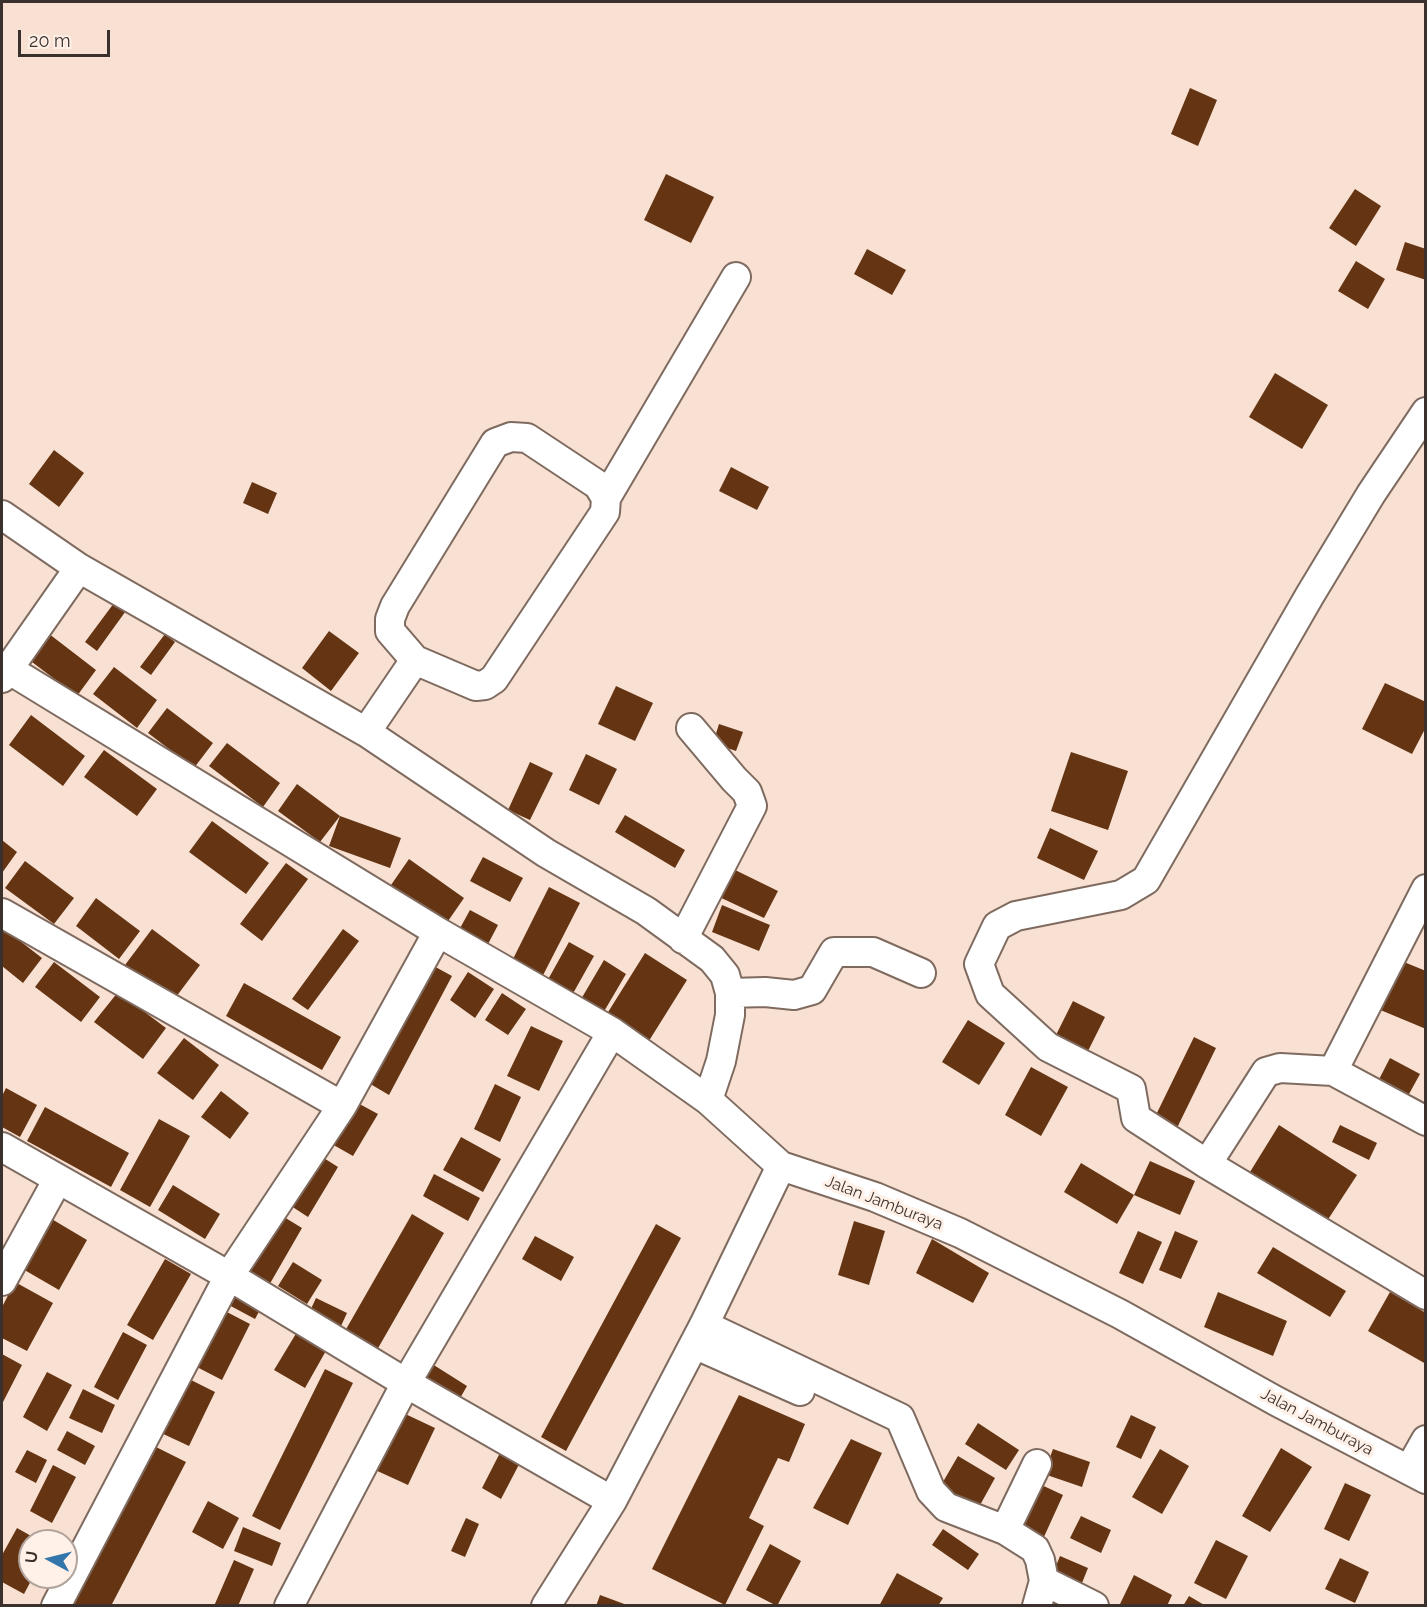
<!DOCTYPE html>
<html>
<head>
<meta charset="utf-8">
<style>
  body { margin:0 }
  #map { position:relative; width:1427px; height:1607px; overflow:hidden; background:#f8e1d3; font-family:Raleway,sans-serif }
  canvas { display:block }
  .frame { position:absolute; inset:0; border:3px solid #3b312c; pointer-events:none }
  .north { position:absolute; left:18px; top:1529px; width:60px; height:60px; box-sizing:border-box; background:#fff0e8; border:2px solid #b1a49d; border-radius:50%; rotate:277deg; font-size:16px; font-weight:700; line-height:24px; text-align:center; color:#3b312c }
  .north::after { content:''; display:block; margin:auto; width:21px; height:27px; background:#3376ac; clip-path:polygon(50% 0,100% 100%,50% 72%,0 100%) }
  .scale { position:absolute; left:18px; top:30px; width:92px; height:27px; box-sizing:border-box; border:3px solid #3b312c; border-top:0; padding-left:8px; font-size:18px; line-height:21px; white-space:nowrap; color:#3b312c; -webkit-text-stroke:4px #fff0e8; paint-order:stroke }
</style>
</head>
<body>
<div id="map">
<canvas width="1427" height="1607"></canvas>
<div class="frame"></div>
<div class="north">U</div>
<div class="scale">20 m</div>
</div>
<script>
const ctx = document.querySelector('canvas').getContext('2d');
ctx.lineJoin = 'round';
function paint(path, color) { ctx.fillStyle = color; ctx.fill(path, 'evenodd'); }
const poly = rows => new Path2D(rows.map(r => 'M' + r).join(''));
function trace(path, color, width, dash) { ctx.strokeStyle = color; ctx.lineWidth = width; ctx.lineCap = dash ? 'butt' : 'round'; ctx.setLineDash(dash || []); ctx.stroke(path); }
function write(font, color, halo, rows, align = 'center') {
  ctx.font = font + ' Raleway,sans-serif'; ctx.lineWidth = 6; ctx.setLineDash([]); ctx.textBaseline = 'middle'; ctx.strokeStyle = halo; ctx.fillStyle = color; for (const [text, x, y, turn = 0] of rows) {
    ctx.save(); ctx.translate(x, y); ctx.rotate((+turn || 0) * Math.PI / 180); ctx.textAlign = isNaN(turn) ? turn : align; if (halo) ctx.strokeText(text, 0, 0); ctx.fillText(text, 0, 0); ctx.restore();
  }
}
paint(poly([
  [1190,88,1217,100,1198,146,1171,134],
  [666,174,714,197,691,243,644,220],
  [1355,189,1381,206,1356,246,1329,228],
  [1405,242,1426,249,1426,280,1396,270],
  [867,249,906,270,892,295,854,274],
  [1356,261,1385,279,1368,309,1338,291],
  [1275,373,1328,405,1302,449,1249,417],
  [54,450,84,473,59,507,29,484],
  [731,467,769,487,757,510,719,491],
  [252,482,277,493,268,514,243,503],
  [117,599,128,608,97,651,85,642],
  [44,630,96,670,77,696,24,656],
  [329,631,359,653,331,691,302,668],
  [165,634,175,642,151,675,140,667],
  [114,667,157,700,137,728,93,694],
  [1385,683,1426,702,1426,727,1412,754,1362,729],
  [616,686,653,703,635,741,598,724],
  [167,708,213,743,194,768,148,733],
  [31,715,85,756,63,786,9,745],
  [719,724,743,732,736,751,713,743],
  [227,743,280,783,263,807,209,766],
  [104,750,157,789,137,816,84,777],
  [1071,752,1128,771,1108,830,1051,811],
  [586,754,617,769,599,805,569,790],
  [530,762,553,773,530,820,508,810],
  [297,784,340,816,401,838,390,868,329,846,340,816,320,842,278,811],
  [625,815,685,850,675,868,615,832],
  [212,821,269,863,246,894,189,852],
  [1050,828,1098,851,1084,880,1037,858],
  [2,840,17,852,2,873],
  [483,857,523,878,510,902,470,881],
  [409,859,464,898,446,924,391,885],
  [25,861,74,898,54,924,5,888],
  [286,863,308,879,262,941,240,924],
  [729,867,778,891,764,918,715,895],
  [549,887,580,903,538,985,508,969],
  [96,898,140,931,119,959,76,926],
  [722,905,770,925,759,951,712,932],
  [470,910,498,925,487,946,459,930],
  [2,927,42,958,23,983,2,966],
  [152,929,200,965,173,1001,125,965],
  [343,929,359,941,308,1010,292,999],
  [569,942,594,956,571,997,546,983],
  [645,953,687,980,647,1044,605,1017],
  [604,960,626,974,599,1020,577,1006],
  [1399,960,1426,971,1426,1029,1378,1009],
  [54,962,100,997,81,1022,35,987],
  [430,964,452,976,389,1095,367,1082],
  [468,972,494,989,475,1018,450,1000],
  [244,983,341,1037,322,1070,226,1016],
  [118,992,166,1028,143,1059,94,1022],
  [502,993,526,1009,508,1035,485,1020],
  [1073,1001,1105,1017,1084,1059,1052,1043],
  [968,1020,1005,1043,979,1085,942,1062],
  [531,1026,563,1041,539,1091,507,1076],
  [1194,1037,1216,1048,1176,1130,1154,1119],
  [184,1038,219,1065,193,1100,157,1073],
  [1390,1058,1420,1074,1403,1105,1374,1089],
  [1031,1067,1068,1087,1041,1136,1005,1115],
  [495,1084,521,1097,500,1142,474,1129],
  [6,1088,37,1105,20,1137,2,1127,2,1096],
  [221,1091,249,1113,230,1139,201,1117],
  [354,1101,378,1114,353,1156,330,1143],
  [45,1107,129,1153,111,1187,27,1141],
  [159,1119,190,1136,150,1207,120,1190],
  [1279,1125,1357,1175,1327,1221,1250,1172],
  [1340,1125,1377,1143,1369,1160,1332,1142],
  [461,1137,501,1159,483,1192,443,1170],
  [319,1155,338,1167,308,1217,288,1204],
  [1150,1161,1195,1181,1180,1215,1134,1195],
  [1081,1163,1134,1195,1117,1224,1064,1192],
  [434,1174,480,1198,468,1221,423,1196],
  [173,1185,220,1214,205,1239,158,1210],
  [279,1214,302,1228,268,1287,245,1273],
  [412,1214,444,1233,377,1350,345,1331],
  [50,1218,87,1240,59,1290,21,1268],
  [854,1221,885,1231,869,1285,838,1275],
  [656,1224,681,1238,566,1451,541,1437],
  [1138,1231,1162,1242,1143,1284,1119,1273],
  [1175,1231,1198,1241,1181,1279,1159,1270],
  [535,1236,574,1257,561,1281,522,1259],
  [932,1239,989,1273,973,1303,916,1273],
  [1273,1247,1346,1291,1330,1317,1257,1273],
  [165,1259,191,1274,153,1340,127,1325],
  [293,1262,322,1280,307,1304,278,1286],
  [15,1282,53,1303,27,1351,2,1338,2,1307],
  [236,1289,263,1304,255,1319,227,1304],
  [1218,1292,1287,1321,1273,1356,1204,1327],
  [1390,1292,1426,1313,1426,1364,1368,1331],
  [316,1298,347,1313,341,1326,310,1311],
  [221,1309,250,1324,222,1380,193,1365],
  [123,1332,147,1345,118,1400,94,1387],
  [297,1332,327,1349,305,1388,274,1370],
  [2,1354,22,1365,2,1404],
  [429,1362,467,1386,459,1400,421,1376],
  [325,1369,353,1383,280,1530,252,1516],
  [47,1372,72,1385,47,1431,23,1417],
  [185,1377,215,1392,189,1446,159,1432],
  [83,1389,115,1405,102,1433,69,1418],
  [739,1395,805,1424,789,1462,778,1458,749,1518,764,1526,725,1605,652,1569],
  [399,1411,435,1428,408,1485,373,1469],
  [1131,1415,1156,1427,1141,1459,1116,1447],
  [978,1423,1019,1450,1006,1470,965,1444],
  [67,1431,95,1446,85,1465,57,1450],
  [851,1439,882,1453,848,1525,813,1508],
  [505,1443,525,1453,501,1499,482,1488],
  [152,1445,186,1462,111,1606,68,1606],
  [1281,1448,1312,1467,1270,1532,1242,1516],
  [1053,1449,1090,1462,1082,1487,1044,1474],
  [1160,1449,1189,1466,1162,1514,1132,1497],
  [27,1450,47,1460,36,1483,15,1472],
  [958,1456,995,1478,974,1516,936,1494],
  [53,1465,76,1477,52,1523,30,1511],
  [1033,1481,1063,1495,1043,1539,1013,1525],
  [1345,1483,1371,1495,1349,1541,1324,1529],
  [208,1501,239,1518,223,1549,192,1532],
  [1081,1516,1111,1530,1101,1553,1070,1538],
  [466,1518,479,1524,465,1557,451,1551],
  [243,1527,281,1543,272,1566,234,1551],
  [17,1528,40,1541,30,1541,30,1577,33,1577,24,1594,2,1582,2,1555],
  [943,1529,979,1554,968,1570,932,1545],
  [1216,1540,1248,1556,1226,1599,1194,1583],
  [770,1544,801,1561,777,1606,746,1590],
  [1060,1556,1088,1568,1082,1583,1054,1571],
  [1340,1558,1369,1572,1355,1603,1325,1589],
  [234,1560,254,1569,238,1606,214,1606],
  [897,1573,943,1598,938,1606,879,1606],
  [1134,1575,1172,1595,1167,1606,1120,1604],
  [600,1595,627,1605,627,1606,596,1606],
  [1189,1596,1206,1606,1183,1606]
]), '#653513');
const minor = poly([
  [1426,412,1371,494,1310,595,1146,880,1121,895,1016,916,997,926,979,964,990,994,1048,1047,1131,1089,1136,1118,1207,1164,1266,1072,1280,1068,1333,1071,1426,1121],
  [606,498,736,277],
  [2,515,79,568,2,678],
  [79,568,366,732,546,853,646,911,712,959,725,975,730,993,730,1015,721,1061,708,1100],
  [8,669,438,932,612,1032,406,1383,289,1606],
  [366,732,415,660,390,631,390,619,395,606,495,443,511,437,527,438,598,485,606,498,605,512,494,679,485,685,476,686,415,660],
  [2,913,342,1106],
  [683,939,752,806,747,792,734,779,691,728],
  [730,993,765,992,794,995,812,990,834,952,873,952,921,973],
  [612,1032,708,1100,781,1166],
  [1333,1071,1426,889],
  [2,1147,229,1276,406,1383,612,1501],
  [1207,1164,1426,1295],
  [2,1281,58,1179],
  [704,1325,900,1418,931,1491,946,1507,1005,1530,1035,1549,1040,1560,1044,1581,1037,1606],
  [694,1344,800,1391],
  [1409,1470,1426,1440],
  [1005,1530,1037,1464],
  [1044,1581,1094,1606],
  [56,1606,229,1276,342,1106,438,932],
  [546,1606,612,1501,704,1325,781,1166,875,1197,960,1233,1120,1314,1276,1401,1426,1479]
]);
trace(minor, '#7f6a5f', 32);
trace(minor, '#fff', 28);
write('16px', '#3b312c', '#fff0e8', [
  ["Jalan Jamburaya",884,1203,21],
  ["Jalan Jamburaya",1317,1422,28]
]);
</script>
</body>
</html>
